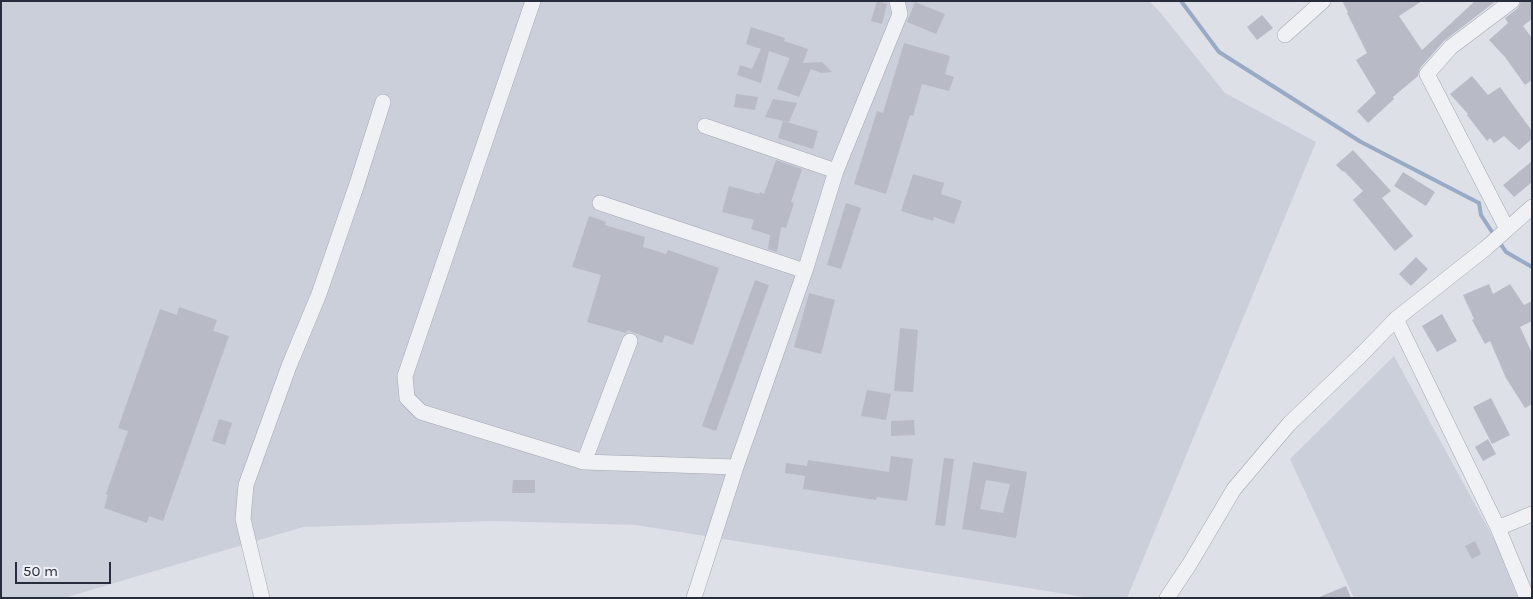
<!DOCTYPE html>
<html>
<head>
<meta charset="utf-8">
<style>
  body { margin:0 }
  #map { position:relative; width:1533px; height:599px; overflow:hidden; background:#dde0e7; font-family:Karla,sans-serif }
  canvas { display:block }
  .frame { position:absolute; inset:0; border:2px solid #272d3d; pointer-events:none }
  .scale { position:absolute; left:15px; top:562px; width:96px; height:22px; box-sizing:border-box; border:2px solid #272d3d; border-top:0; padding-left:6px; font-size:15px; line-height:18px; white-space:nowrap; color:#272d3d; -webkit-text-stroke:4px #edeff4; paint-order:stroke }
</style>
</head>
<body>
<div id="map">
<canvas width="1533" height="599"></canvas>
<div class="frame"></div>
<div class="scale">50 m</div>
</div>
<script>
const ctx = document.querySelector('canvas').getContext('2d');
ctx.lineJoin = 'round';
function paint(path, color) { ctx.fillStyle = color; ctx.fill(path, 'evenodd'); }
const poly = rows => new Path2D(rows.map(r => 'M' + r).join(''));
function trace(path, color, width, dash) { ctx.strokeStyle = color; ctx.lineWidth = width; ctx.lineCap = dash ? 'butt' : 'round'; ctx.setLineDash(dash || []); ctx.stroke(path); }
paint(poly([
  [1,1,1149,1,1159,11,1225,93,1316,142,1127,598,1090,598,636,525,493,521,303,527,64,598,1,598],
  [1394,356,1496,543,1518,598,1354,598,1290,459]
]), '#cbcfd9');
trace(poly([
  [1181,1,1219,52,1361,142,1479,203,1481,215,1494,235],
  [1498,240,1506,252,1532,267]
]), '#99aac6', 4);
paint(poly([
  [877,1,887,4,882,24,871,21],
  [1342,1,1422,1,1399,16,1422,50,1475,1,1496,1,1444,41,1420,68,1418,76,1393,97,1394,99,1368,123,1357,111,1376,93,1356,60,1367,53,1347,13,1348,12],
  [1521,1,1532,1,1532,19,1523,26,1532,38,1532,80,1525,85,1505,57,1489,40,1508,23,1505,18,1518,8],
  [915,2,945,14,936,34,907,22],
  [1262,15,1273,28,1257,40,1247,27],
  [751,27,785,38,784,41,808,49,803,63,822,62,832,72,821,73,811,69,799,97,777,89,789,60,789,58,769,51,761,83,737,75,740,65,752,69,761,49,746,44],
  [904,43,950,56,945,74,954,77,949,91,922,84,913,116,910,115,886,194,854,184,877,111,883,113],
  [1472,76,1488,95,1500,87,1532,131,1532,139,1519,150,1504,136,1494,143,1490,138,1487,141,1467,115,1468,114,1450,94],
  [736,94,758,97,755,110,734,107],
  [773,99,797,103,789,122,765,117],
  [783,121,818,131,813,149,778,138],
  [1353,150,1391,191,1382,198,1413,236,1395,251,1353,200,1363,191,1344,171,1343,172,1336,165],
  [776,160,802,169,791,202,794,203,786,228,781,227,777,252,768,249,770,235,751,229,754,220,722,212,729,186,759,194,760,192,764,194],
  [1532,161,1532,182,1514,197,1503,185],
  [1403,172,1435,192,1426,206,1394,186],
  [913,174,944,183,941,194,962,201,954,224,934,217,933,221,901,211],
  [846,203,861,208,841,269,827,265],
  [589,216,606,222,605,225,645,237,643,247,666,254,668,250,719,268,693,345,665,335,662,343,627,330,626,333,587,322,601,275,572,267],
  [1416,257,1428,269,1411,286,1399,274],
  [755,280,769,285,716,431,702,426],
  [1489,284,1493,294,1510,284,1524,305,1532,301,1532,321,1520,327,1532,353,1532,404,1525,408,1506,378,1490,341,1485,344,1472,320,1474,319,1463,295],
  [809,293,835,300,821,354,794,347],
  [179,307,217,320,213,331,229,336,163,521,149,516,147,523,104,508,108,495,106,494,128,431,118,428,160,309,177,315],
  [1442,314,1457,341,1437,352,1422,326],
  [900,328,918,330,913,392,894,391],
  [867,390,891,394,886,420,861,416],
  [1491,398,1510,435,1492,444,1473,407],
  [219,419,232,423,225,445,212,441],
  [914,420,915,435,891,436,891,421],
  [1488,439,1496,454,1483,461,1475,447],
  [891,456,913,459,907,501,877,497,876,500,803,489,805,476,785,473,786,463,807,466,808,460,889,472],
  [944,458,954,459,945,526,935,525],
  [973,462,1027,472,1016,538,962,529],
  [986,480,1010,484,1003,513,980,509],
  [513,480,535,480,535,493,512,493],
  [1475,541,1481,554,1472,559,1465,546],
  [1346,586,1351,598,1317,598]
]), '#b8bbc6');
const minor = poly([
  [533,1,405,376,407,398,421,412,584,462,736,467],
  [1285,35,1323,1],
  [705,126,836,171],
  [600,203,805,271],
  [1507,229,1427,74,1451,47,1512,1],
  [1396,319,1498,528,1532,514],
  [584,462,630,341],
  [1498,528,1527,598],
  [262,598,243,519,246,485,289,366,319,294,357,184,383,102],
  [694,598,736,467,805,271,836,171,900,14,897,1],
  [1167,598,1189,565,1234,489,1289,424,1361,355,1396,319,1486,248,1532,207]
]);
trace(minor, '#a3a7b1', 16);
trace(minor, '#f0f1f5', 15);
</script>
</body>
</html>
